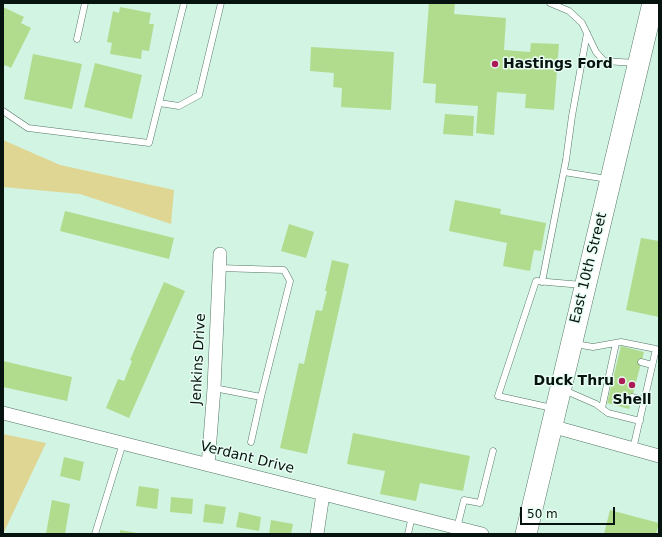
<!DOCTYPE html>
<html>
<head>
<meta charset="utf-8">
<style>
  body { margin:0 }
  #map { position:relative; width:662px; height:537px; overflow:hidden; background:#d1f4e3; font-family:"DejaVu Sans",sans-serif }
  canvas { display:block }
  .frame { position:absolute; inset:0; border:4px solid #07130e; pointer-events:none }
  .scale { position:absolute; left:520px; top:507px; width:95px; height:18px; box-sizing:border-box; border:2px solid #07130e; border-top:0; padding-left:5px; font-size:12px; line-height:14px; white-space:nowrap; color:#07130e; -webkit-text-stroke:3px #e8fdf3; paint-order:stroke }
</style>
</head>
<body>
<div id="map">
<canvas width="662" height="537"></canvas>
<div class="frame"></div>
<div class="scale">50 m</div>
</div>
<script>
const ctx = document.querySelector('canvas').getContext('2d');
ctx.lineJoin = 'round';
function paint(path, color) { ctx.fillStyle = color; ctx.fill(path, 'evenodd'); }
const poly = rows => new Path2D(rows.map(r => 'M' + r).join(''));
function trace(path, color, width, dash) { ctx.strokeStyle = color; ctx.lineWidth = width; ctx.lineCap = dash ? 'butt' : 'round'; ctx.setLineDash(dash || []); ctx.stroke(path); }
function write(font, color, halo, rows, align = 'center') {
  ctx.font = font + ' "DejaVu Sans",sans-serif'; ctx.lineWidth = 3; ctx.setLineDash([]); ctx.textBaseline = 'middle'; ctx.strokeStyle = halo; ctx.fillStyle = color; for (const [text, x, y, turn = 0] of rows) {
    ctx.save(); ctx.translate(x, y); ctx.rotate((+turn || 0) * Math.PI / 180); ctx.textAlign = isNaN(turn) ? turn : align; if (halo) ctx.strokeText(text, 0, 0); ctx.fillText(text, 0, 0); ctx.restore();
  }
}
paint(poly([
  [3,140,60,165,174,190,171,224,80,194,3,187],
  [3,434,46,443,3,534]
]), '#e0d694');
paint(poly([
  [429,3,455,3,454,14,506,18,504,50,530,52,531,43,559,44,554,110,525,108,526,94,497,92,494,135,476,133,478,106,435,103,436,84,423,83],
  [3,7,24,17,21,23,31,28,11,68,5,65,3,69],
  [120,7,151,13,149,24,154,24,149,51,142,50,141,59,110,54,112,43,107,42,113,11,119,13],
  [311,47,394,52,391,110,341,107,342,88,333,87,334,73,310,71],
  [33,54,82,64,72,109,24,99],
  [95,63,142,75,132,119,84,107],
  [445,114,474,116,473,136,443,134],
  [455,200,501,209,500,214,546,223,541,251,534,250,530,271,503,266,507,243,449,231],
  [65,211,174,238,169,259,60,231],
  [289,224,314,232,306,258,281,251],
  [641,238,659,241,659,317,626,310],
  [332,260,349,264,307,454,280,448,299,363,304,364,316,310,322,311,327,291,325,291],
  [164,282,185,291,129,418,106,408,118,379,124,381,132,361,130,360],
  [621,346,644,352,629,409,607,403],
  [3,361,72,377,67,401,3,387],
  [353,433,470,456,463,491,420,483,416,501,380,494,385,471,347,464],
  [64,457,84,462,80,481,60,476],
  [139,486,159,489,157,509,136,506],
  [171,497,193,499,192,514,170,512],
  [52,500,70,504,65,534,46,534],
  [205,504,226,507,223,524,203,522],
  [610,510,659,523,656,534,604,534],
  [239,512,261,517,259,531,236,527],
  [271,520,293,524,291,534,269,534],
  [120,530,137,533,137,534,120,534]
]), '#b1dc8e');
const service = poly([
  [550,3,569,11,582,23,596,52,604,61,636,63],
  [77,39,85,3],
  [159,103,179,106,199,95,221,3],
  [3,111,28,128,149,143,184,3],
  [564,172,607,179],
  [542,282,566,160,572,116,587,33],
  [575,344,593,347,621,342,656,349,633,449],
  [641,362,652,365],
  [214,388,261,397,290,281,284,270,219,268],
  [564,390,596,404,608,413,640,421],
  [632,397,644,400],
  [552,408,498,396,536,281,582,285],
  [602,408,616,343],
  [251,442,261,397],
  [457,528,464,500,480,503,493,451],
  [95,534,123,443],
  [408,534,412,516]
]);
const minor = poly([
  [3,413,482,534],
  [551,426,659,456],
  [208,465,214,388,220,254],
  [317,534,323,494]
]);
const primary = poly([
  [526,534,653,3]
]);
trace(service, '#557566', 7);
trace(minor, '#557566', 14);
trace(primary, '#557566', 22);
trace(service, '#fff', 6);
trace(minor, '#fff', 13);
trace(primary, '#fff', 21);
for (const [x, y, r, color] of [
  [495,64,4,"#ab1c56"],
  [622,381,4,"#ab1c56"],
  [632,385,4,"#ab1c56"]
]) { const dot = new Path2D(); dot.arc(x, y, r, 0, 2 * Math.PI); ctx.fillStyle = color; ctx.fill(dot); trace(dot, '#e8fdf3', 1.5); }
write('bold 14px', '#07130e', '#e8fdf3', [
  ["Hastings Ford",503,64],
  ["Duck Thru",614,381,"right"],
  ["Shell",632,400,"center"]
], 'left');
write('14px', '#07130e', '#e8fdf3', [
  ["East 10th Street",589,268,-76],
  ["Jenkins Drive",199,359,-87],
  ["Verdant Drive",247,458,14]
]);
</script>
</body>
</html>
